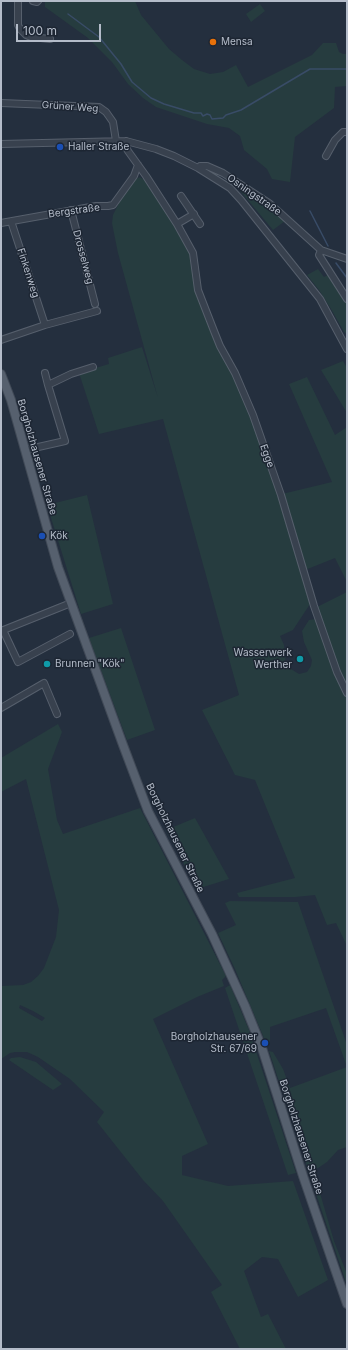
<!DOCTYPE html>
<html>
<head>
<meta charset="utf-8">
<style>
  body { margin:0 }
  #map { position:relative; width:348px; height:1350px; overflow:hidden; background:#242f3e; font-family:Inter,sans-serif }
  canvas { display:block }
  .frame { position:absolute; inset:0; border:2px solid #b4bcc9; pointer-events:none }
  .scale { position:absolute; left:16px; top:24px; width:85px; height:18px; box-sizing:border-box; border:2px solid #b4bcc9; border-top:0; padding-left:5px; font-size:12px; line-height:14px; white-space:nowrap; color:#b4bcc9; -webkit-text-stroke:3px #1d2633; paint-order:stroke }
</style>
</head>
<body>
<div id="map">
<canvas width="348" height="1350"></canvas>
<div class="frame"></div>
<div class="scale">100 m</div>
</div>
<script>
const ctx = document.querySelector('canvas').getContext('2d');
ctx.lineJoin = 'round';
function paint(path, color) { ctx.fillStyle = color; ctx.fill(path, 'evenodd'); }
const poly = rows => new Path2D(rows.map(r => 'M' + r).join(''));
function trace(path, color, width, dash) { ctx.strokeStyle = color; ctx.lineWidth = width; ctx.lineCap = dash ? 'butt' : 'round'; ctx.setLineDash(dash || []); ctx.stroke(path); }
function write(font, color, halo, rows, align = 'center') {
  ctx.font = font + ' Inter,sans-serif'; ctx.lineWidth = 3; ctx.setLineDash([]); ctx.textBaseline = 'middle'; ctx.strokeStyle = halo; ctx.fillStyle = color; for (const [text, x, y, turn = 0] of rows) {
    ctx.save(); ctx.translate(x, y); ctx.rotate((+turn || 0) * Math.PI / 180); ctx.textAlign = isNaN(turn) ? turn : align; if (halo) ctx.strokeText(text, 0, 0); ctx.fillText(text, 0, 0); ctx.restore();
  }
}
paint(poly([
  [45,1,135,1,141,15,169,49,182,60,194,69,210,74,223,72,236,65,248,87,312,55,323,43,336,43,339,52,343,54,347,54,347,86,335,87,334,108,295,137,290,182,272,179,267,169,244,150,240,136,229,128,207,124,156,107,143,98,128,84,112,62,88,38,45,7],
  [260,4,265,11,251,22,246,14],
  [140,177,147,182,175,226,190,253,196,290,211,333,233,374,251,416,278,495,310,604,293,630,280,636,284,645,286,666,299,674,307,672,311,666,312,660,304,642,302,631,309,620,316,619,335,672,347,698,347,946,336,923,327,925,315,895,295,897,239,897,237,893,295,878,255,780,235,775,202,710,239,695,163,419,99,434,79,373,109,364,108,358,142,347,158,398,118,253,112,223,113,215,125,191,134,180],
  [236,186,267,206,285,221,273,230],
  [318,269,324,277,328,275,347,302,347,334,344,332,331,309,319,290,307,275],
  [343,361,347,368,347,413,321,370],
  [307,377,335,435,347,427,347,582,335,558,305,570,282,494,332,482,289,384],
  [87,495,113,604,81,614,47,505],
  [347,592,347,687,339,671,317,607],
  [121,628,155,730,127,740,89,638],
  [58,724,62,732,48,769,57,820,63,834,140,808,226,976,222,980,224,986,197,997,153,1019,208,1144,182,1156,182,1175,228,1186,293,1181,328,1280,298,1297,278,1259,262,1257,244,1271,261,1317,268,1314,286,1349,240,1349,211,1292,222,1285,163,1201,143,1180,97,1122,104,1112,70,1079,38,1057,27,1052,15,1052,10,1053,1,1059,1,986,23,985,31,982,38,976,44,968,56,937,59,910,26,779,1,792,1,758],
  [20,1005,33,1011,45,1018,42,1021,19,1008],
  [195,818,229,879,197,889,166,830],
  [230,901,298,902,347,1045,347,1067,326,1008,270,1027,270,1043,266,1043,235,969,218,933,236,925,225,903],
  [230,985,249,1030,296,1173,288,1175,225,988],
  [269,1051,273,1052,283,1069,290,1088,347,1067,347,1147,338,1150,327,1162,318,1168,313,1169,308,1169],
  [20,1057,36,1062,62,1084,53,1090,9,1060,11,1058],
  [315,1176,334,1241,347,1274,347,1285,311,1179]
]), '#263c3f');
trace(poly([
  [68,14,99,37,121,64,132,82,151,98,164,104,194,113,201,113,203,116,207,114,210,115,212,119,223,118,226,115,241,110,310,69,347,69],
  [310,211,328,246],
  [336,263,347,278]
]), '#394c67', 1.5);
const minor = poly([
  [18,1,18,25,20,29,26,35,31,37,50,39],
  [33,1,37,2,38,1],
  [1,103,99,107,106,112,113,122,116,141],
  [126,141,125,145,128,151,146,176,177,224,193,253,198,290,214,331,220,346,235,373,253,415,281,495,314,606,337,672,347,693],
  [1,144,126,141,156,149,174,156,198,168,230,188,241,200,320,299,347,349],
  [326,156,335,140,343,132,347,132],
  [198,168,200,166,207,166,223,173,269,203,321,250,347,259],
  [181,196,200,224],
  [71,210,95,304],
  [11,221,45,325],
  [1,223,96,206,108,206,113,205,134,176,138,165],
  [177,224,194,214],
  [321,250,319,255,347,299],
  [1,340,45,325,97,311],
  [45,373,48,385],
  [25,450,65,441,48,385,71,374,93,367],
  [3,630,18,662,70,634],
  [1,631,71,603],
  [1,708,44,683,57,714]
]);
const major = poly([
  [1,374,11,400,58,567,123,745,148,811,212,934,245,1006,262,1048,303,1176,347,1304]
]);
trace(minor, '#565f6c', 8);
trace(major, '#414a57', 10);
trace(minor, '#38414e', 6);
trace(major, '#56606e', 8);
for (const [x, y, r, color] of [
  [213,42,4,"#e8710a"],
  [60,147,4,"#1a4fb4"],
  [42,536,4,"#1a4fb4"],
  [300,659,4,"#0f9aa8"],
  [47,664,4,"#0f9aa8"],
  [265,1043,4,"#1a4fb4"]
]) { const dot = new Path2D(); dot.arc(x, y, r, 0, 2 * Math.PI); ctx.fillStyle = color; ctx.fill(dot); trace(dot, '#1d2633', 1.5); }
write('10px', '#b4bcc9', '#1d2633', [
  ["Mensa",221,42],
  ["Haller Straße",68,147],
  ["Kök",50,536],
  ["Wasserwerk",292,653,"right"],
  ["Werther",292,665,"right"],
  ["Brunnen \"Kök\"",55,664],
  ["Borgholzhausener",257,1037,"right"],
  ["Str. 67/69",257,1049,"right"]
], 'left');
write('10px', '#b4bcc9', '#1d2633', [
  ["Grüner Weg",70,107,4],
  ["Osningstraße",254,195,35],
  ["Bergstraße",74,211,-8],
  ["Drosselweg",83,257,75],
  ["Finkenweg",28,273,72],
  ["Egge",267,456,70],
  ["Borgholzhausener Straße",37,457,74],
  ["Borgholzhausener Straße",175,838,64],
  ["Borgholzhausener Straße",301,1137,72]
]);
</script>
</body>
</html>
